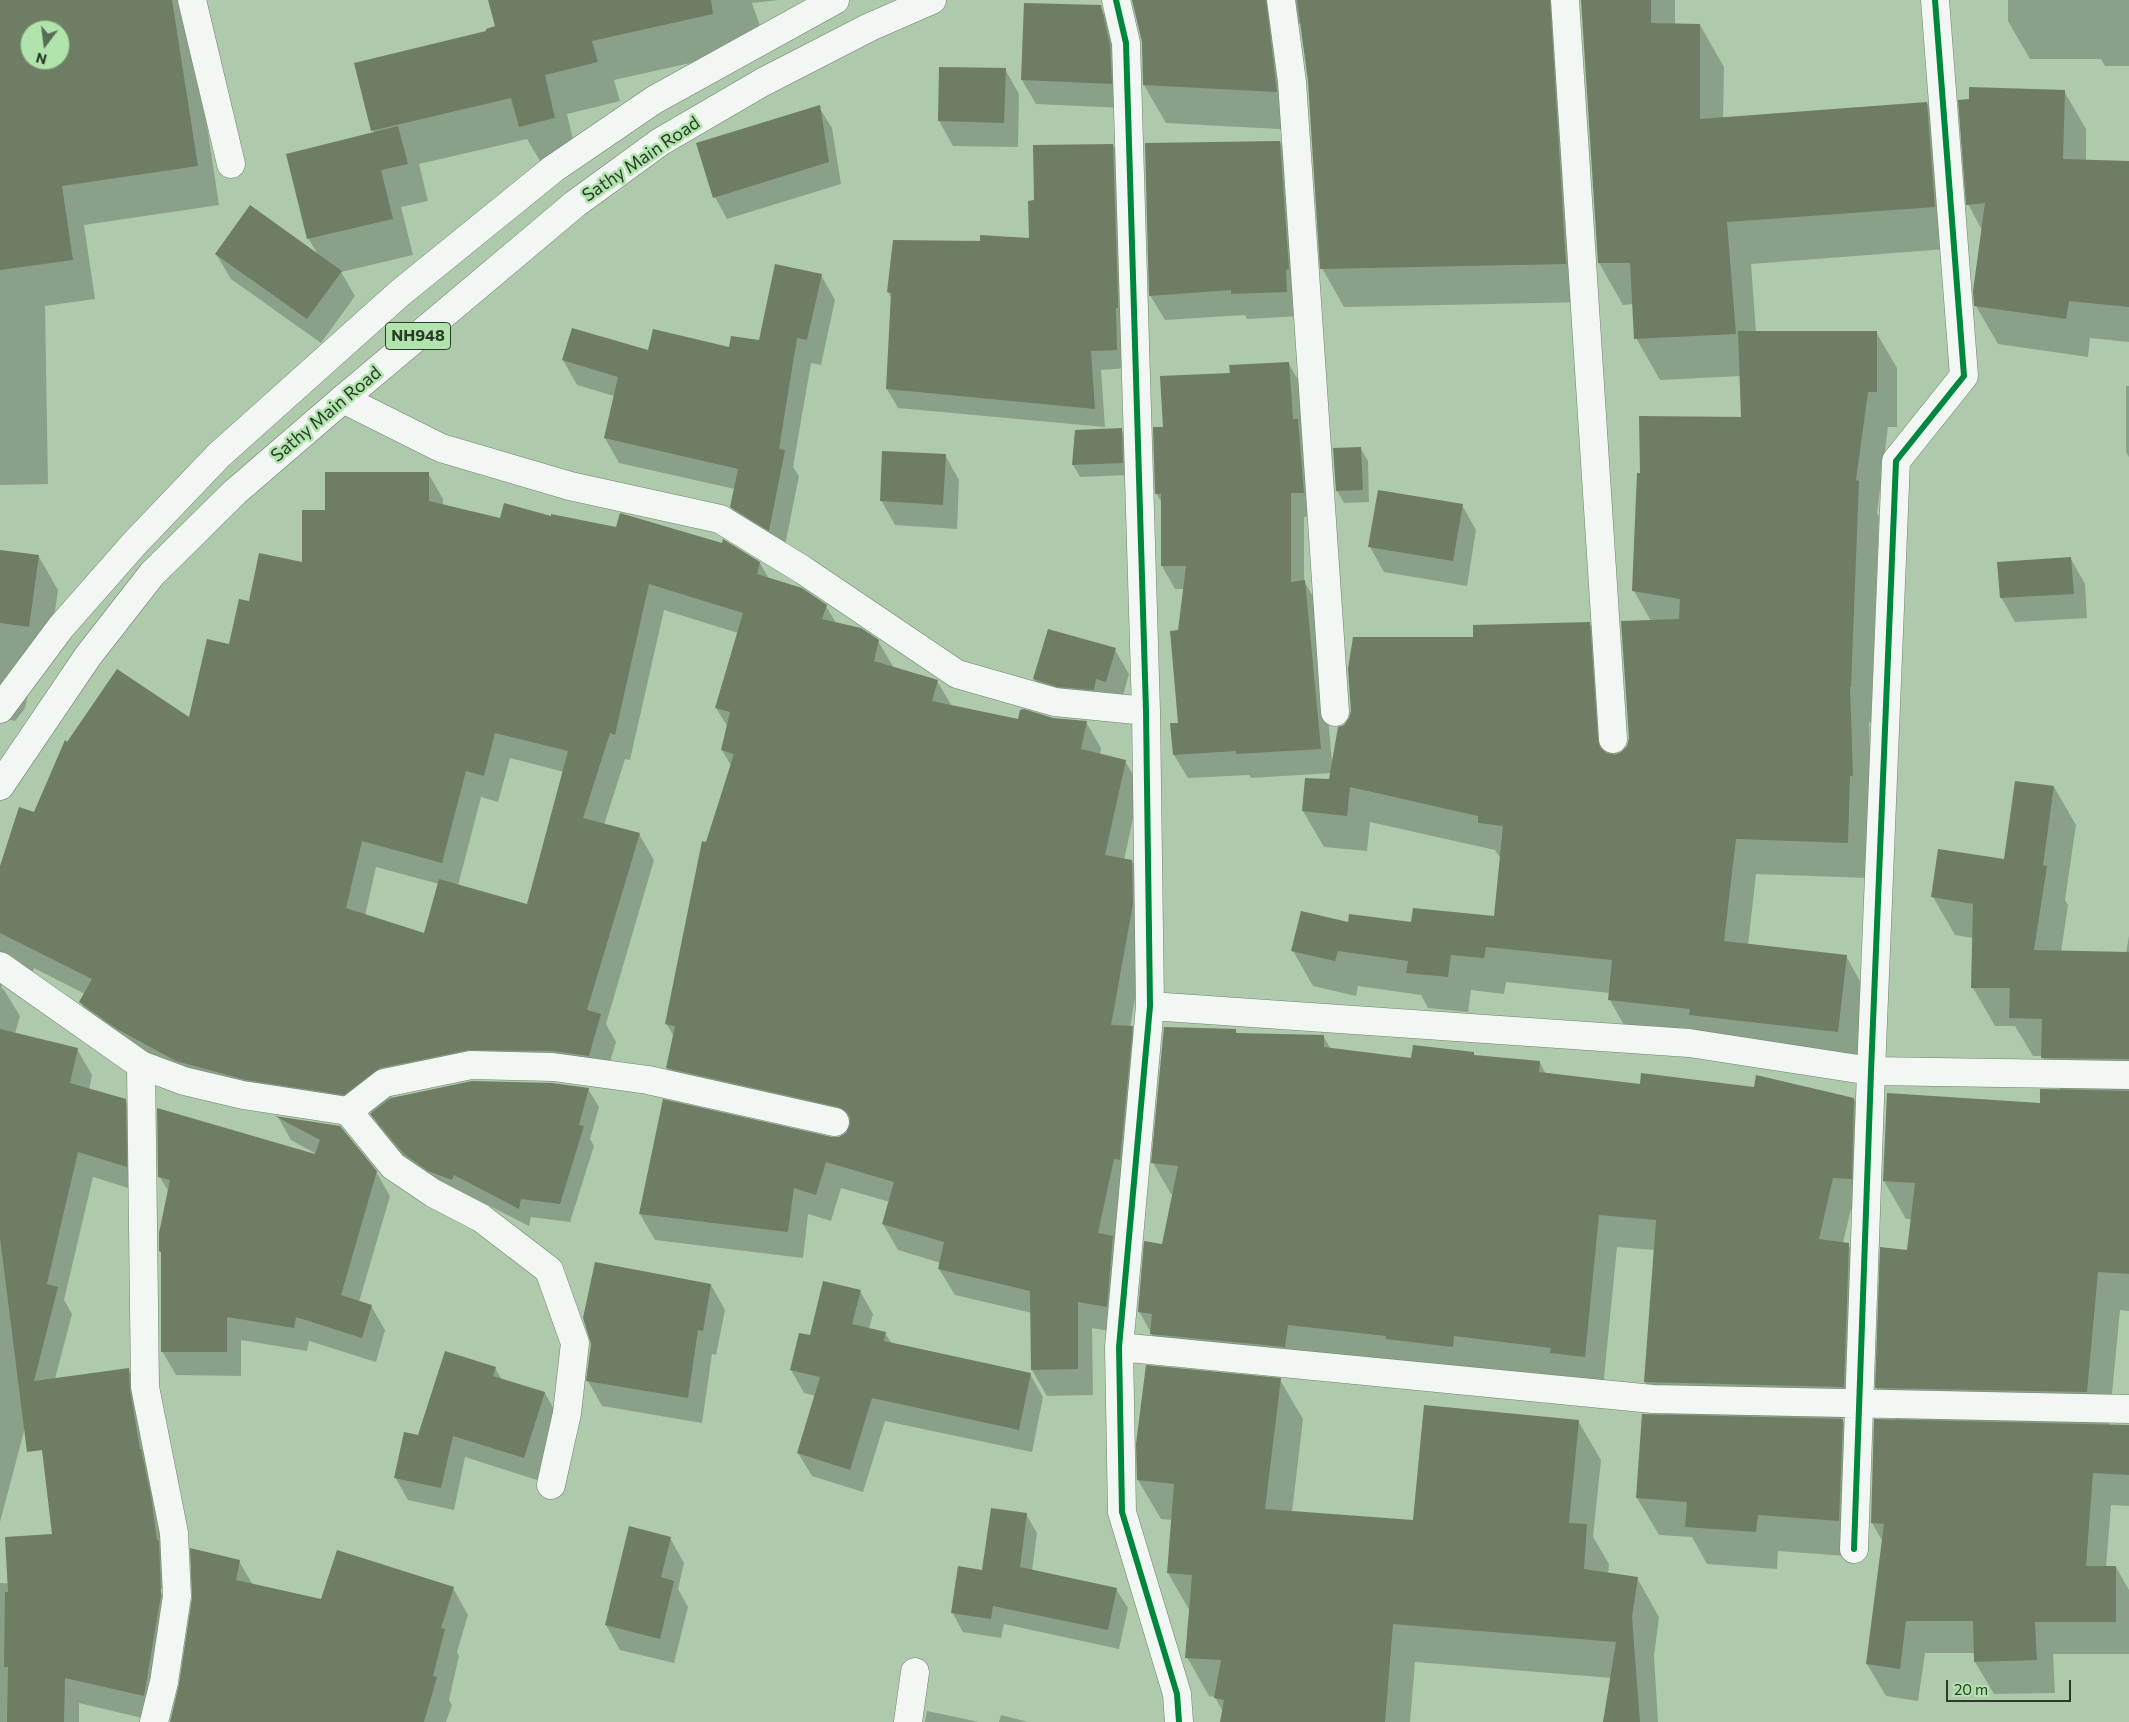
<!DOCTYPE html>
<html>
<head>
<meta charset="utf-8">
<style>
  body { margin:0 }
  #map { position:relative; width:2129px; height:1722px; overflow:hidden; background:#aec9ac; font-family:Commissioner,sans-serif }
  canvas { display:block }
  .north { position:absolute; left:20px; top:20px; width:50px; height:50px; box-sizing:border-box; background:#b1e3ad; border:1px solid #7aa077; border-radius:50%; rotate:195deg; font-size:14px; font-weight:700; line-height:20px; text-align:center; color:#283c27 }
  .north::after { content:''; display:block; margin:auto; width:18px; height:22px; background:#576d56; clip-path:polygon(50% 0,100% 100%,50% 72%,0 100%) }
  .scale { position:absolute; left:1946px; top:1680px; width:125px; height:22px; box-sizing:border-box; border:2px solid #283c27; border-top:0; padding-left:6px; font-size:15px; line-height:18px; white-space:nowrap; color:#283c27; -webkit-text-stroke:4px #b1e3ad; paint-order:stroke }
</style>
</head>
<body>
<div id="map">
<canvas width="2129" height="1722"></canvas>
<div class="north">N</div>
<div class="scale">20 m</div>
</div>
<script>
const ctx = document.querySelector('canvas').getContext('2d');
ctx.lineJoin = 'round';
function fill(path, color) { ctx.fillStyle = color; ctx.fill(path, 'evenodd'); }
const poly = rows => new Path2D(rows.map(r => 'M' + r).join(''));
function trace(path, color, width, dash) { ctx.strokeStyle = color; ctx.lineWidth = width; ctx.lineCap = dash ? 'butt' : 'round'; ctx.setLineDash(dash || []); ctx.stroke(path); }
function write(font, color, halo, rows, align = 'center') {
  ctx.font = font + ' Commissioner,sans-serif'; ctx.lineWidth = 5; ctx.setLineDash([]); ctx.textBaseline = 'middle'; ctx.strokeStyle = halo; ctx.fillStyle = color; for (const [text, x, y, turn = 0] of rows) {
    ctx.save(); ctx.translate(x, y); ctx.rotate((+turn || 0) * Math.PI / 180); ctx.textAlign = isNaN(turn) ? turn : align; if (halo) ctx.strokeText(text, 0, 0); ctx.fillText(text, 0, 0); ctx.restore();
  }
}
const shadow = poly([
  [0,0,188,0,219,205,84,225,95,299,45,306,48,484,0,485],
  [30,30,60,30,60,60,30,60],
  [489,0,779,0,752,3,766,43,713,58,614,80,620,101,567,114,577,157,543,166,527,139,419,164,428,201,401,207,413,255,341,272,355,296,321,343,231,279,216,254,319,256,308,238,374,134,356,64,488,32,497,27],
  [1133,0,1578,0,1588,302,1344,307,1322,268,1309,81,1301,23,1293,26,1298,130,1166,123,1144,85,1142,39],
  [1608,0,1675,0,1675,25,1700,25,1724,67,1723,118,1927,103,1951,145,1959,248,1751,264,1756,332,1876,332,1897,368,1897,427,1888,427,1877,513,1879,517,1871,723,1869,722,1872,811,1868,878,1756,874,1748,945,1846,956,1866,992,1858,1068,1630,1036,1610,1000,1610,993,1506,982,1504,994,1471,990,1468,1012,1428,1008,1421,995,1358,986,1356,996,1313,986,1293,951,1349,923,1412,924,1495,917,1501,859,1495,850,1370,822,1367,851,1324,847,1303,811,1307,779,1330,780,1331,773,1251,778,1249,775,1188,778,1174,755,1171,724,1179,724,1179,631,1184,589,1175,589,1162,566,1162,503,1156,493,1164,428,1231,374,1289,364,1302,387,1317,516,1304,517,1304,581,1318,605,1332,762,1345,726,1474,638,1589,623,1610,659,1616,755,1622,753,1628,747,1651,621,1634,591,1742,418,1741,376,1660,380,1636,338,1634,304,1623,305,1599,263],
  [2008,0,2129,0,2129,66,2105,66,2101,59,2030,59,2008,21],
  [1100,7,1115,32,1125,108,1036,104,1022,80],
  [1005,69,1019,94,1018,147,953,146,939,121],
  [2064,91,2086,129,2086,161,2129,162,2129,342,2090,338,2088,357,1998,344,1976,306,1982,230,1968,204],
  [819,107,832,128,841,184,727,219,715,197],
  [1280,142,1294,167,1301,316,1247,319,1245,315,1165,320,1150,295],
  [1113,145,1123,164,1127,368,1101,370,1105,427,898,408,887,389,892,299,888,292,981,243,1030,239],
  [821,275,835,300,821,365,811,363,793,467,799,476,783,555,746,532,731,507,735,489,619,463,605,438,614,396,577,385,563,360,573,330,649,352,730,348,760,342],
  [2126,386,2129,386,2129,457,2126,452],
  [1121,430,1128,442,1129,475,1080,477,1073,465],
  [1361,449,1368,461,1369,502,1344,503,1337,491],
  [945,455,959,480,957,529,895,525,881,500],
  [428,473,443,499,443,505,501,520,552,517,760,563,769,579,826,606,836,623,878,641,894,668,937,681,952,706,1019,721,1053,719,1086,722,1101,748,1100,755,1125,761,1140,787,1124,860,1132,861,1147,887,1147,931,1130,1027,1147,1053,1122,1333,1092,1328,1093,1395,1047,1396,1032,1370,1032,1313,955,1295,939,1269,941,1263,898,1250,883,1224,890,1202,841,1188,831,1221,808,1214,803,1258,655,1240,640,1214,831,1138,840,1138,848,1131,683,1094,667,1068,674,1037,666,1023,706,843,732,767,722,750,728,727,716,708,738,633,664,610,630,760,625,759,604,825,639,834,654,860,606,1024,616,1042,604,1082,484,1076,396,1094,388,1099,473,1082,588,1089,599,1107,590,1139,594,1146,570,1222,531,1217,529,1226,464,1193,462,1198,416,1173,382,1132,371,1112,359,1120,262,1106,96,1029,81,1002,85,994,34,968,29,983,2,983,1,987,4,990,20,1016,15,1034,77,1049,92,1075,89,1090,125,1100,140,1127,141,1192,93,1177,64,1300,72,1314,55,1379,128,1369,142,1393,173,1592,68,1564,35,1390,0,1522,0,871,35,813,68,743,190,719,230,645,250,603,303,564,326,512],
  [510,758,564,772,528,905,458,886,481,797,498,802],
  [376,867,439,884,425,935,365,916],
  [1462,505,1476,530,1467,586,1384,572,1370,547],
  [0,551,39,557,58,590,48,660,36,658,25,708,15,721,0,717],
  [2071,559,2085,584,2087,618,2015,622,2001,597],
  [1115,650,1129,674,1120,706,1049,704,1034,679],
  [2054,787,2076,825,2065,900,2068,905,2061,952,2126,953,2129,936,2129,1311,2120,1310,2109,1425,2129,1426,2129,1506,2111,1505,2106,1567,2116,1567,2129,1590,2129,1654,2053,1654,2055,1693,1994,1694,1975,1662,1975,1653,1925,1653,1918,1701,1886,1696,1867,1664,1883,1542,1872,1523,1896,1421,1877,1388,1908,1252,1912,1219,1906,1219,1884,1181,2041,1105,2061,1091,2042,1056,2033,1056,2015,1026,1995,1026,1973,988,1973,938,1955,935,1933,897,2005,861],
  [1235,1030,1238,1035,1323,1036,1331,1049,1412,1060,1473,1053,1475,1057,1540,1063,1546,1074,1641,1085,1854,1099,1872,1131,1869,1210,1851,1209,1843,1243,1848,1244,1867,1276,1862,1419,1841,1418,1864,1457,1860,1557,1778,1551,1777,1569,1707,1564,1692,1537,1659,1535,1637,1498,1643,1415,1665,1415,1645,1382,1655,1250,1617,1247,1603,1388,1567,1379,1472,1367,1471,1378,1305,1357,1303,1379,1169,1366,1139,1311,1163,1245,1174,1195,1171,1194,1153,1163],
  [278,1117,339,1127,376,1172,390,1196,359,1302,371,1306,385,1330,376,1362,309,1341,307,1351,241,1340,241,1376,176,1375,162,1351,163,1255,160,1251,169,1192,159,1176,320,1156,291,1140],
  [711,1285,725,1310,716,1355,712,1354,702,1423,602,1406,588,1381],
  [860,1291,873,1314,869,1329,885,1333,892,1344,1030,1374,1043,1397,1032,1452,885,1421,863,1492,812,1476,798,1453,816,1396,804,1393,791,1370,810,1336],
  [495,1368,502,1380,545,1393,557,1415,537,1480,465,1457,454,1510,408,1500,395,1477,419,1436],
  [1280,1380,1303,1419,1292,1512,1414,1521,1578,1421,1601,1460,1593,1537,1609,1564,1608,1574,1637,1578,1659,1617,1654,1656,1658,1722,1604,1722,1612,1678,1415,1662,1410,1722,1221,1722,1223,1712,1215,1697,1209,1696,1187,1657,1190,1611,1168,1573,1173,1520,1161,1519,1138,1480],
  [1026,1514,1037,1533,1032,1571,1116,1589,1128,1608,1119,1649,1004,1624,1001,1638,963,1632,952,1612],
  [670,1538,684,1563,678,1589,688,1607,674,1663,620,1650,606,1625],
  [239,1561,253,1585,322,1601,453,1588,468,1615,457,1652,459,1656,449,1700,452,1705,446,1722,171,1722],
  [0,1583,160,1591,175,1617,159,1722,79,1703,79,1722,0,1722],
  [927,1711,979,1722,925,1722],
  [1001,1715,1028,1722,999,1722]
]);
const building = poly([
  [0,0,172,0,198,166,62,186,73,260,0,270],
  [30,30,60,30,60,60,30,60],
  [488,0,711,0,713,14,592,41,598,62,545,75,555,118,519,127,511,98,371,131,354,63,486,31,486,29,495,26],
  [1132,0,1266,0,1277,92,1143,85,1142,42],
  [1297,0,1550,0,1566,264,1320,269,1308,81],
  [1581,0,1651,0,1651,23,1700,24,1700,119,1927,102,1935,207,1727,222,1736,334,1634,339,1630,263,1598,263],
  [1024,3,1101,5,1110,45,1112,84,1021,80],
  [939,67,1006,68,1004,123,938,121],
  [1969,87,2065,90,2063,159,2129,161,2129,307,2069,301,2066,319,1974,306,1973,291,1985,203,1966,205,1958,100,1969,99],
  [820,105,829,162,713,198,696,143],
  [398,126,408,164,381,170,393,219,307,239,286,154],
  [1280,141,1289,269,1286,270,1287,292,1231,294,1231,290,1149,296,1145,143],
  [1113,144,1118,298,1118,308,1116,308,1117,350,1091,351,1095,409,886,389,891,293,887,292,893,240,980,241,980,235,1029,238,1028,201,1034,200,1033,145],
  [250,205,342,271,307,319,215,254],
  [775,264,822,274,807,340,797,338,779,449,785,450,769,531,730,507,738,469,604,438,618,377,562,360,572,328,648,350,653,329,729,347,731,336,759,340],
  [1738,331,1877,331,1877,392,1868,392,1856,480,1859,481,1851,687,1850,687,1853,776,1850,776,1848,843,1736,839,1724,941,1847,955,1838,1032,1689,1015,1690,1009,1608,1000,1612,960,1486,947,1484,958,1451,955,1448,977,1406,973,1408,961,1338,951,1335,961,1291,951,1301,911,1348,922,1349,914,1411,922,1413,908,1494,916,1503,826,1478,823,1478,816,1350,787,1347,816,1302,811,1305,778,1329,779,1338,727,1344,725,1349,718,1351,711,1348,669,1353,637,1473,637,1473,625,1590,622,1598,740,1600,747,1606,753,1614,755,1621,752,1627,746,1629,738,1621,621,1679,619,1680,599,1632,591,1637,473,1640,473,1639,416,1741,417],
  [1289,362,1293,419,1298,419,1304,493,1291,493,1291,582,1305,580,1321,749,1236,754,1236,751,1173,755,1170,723,1178,723,1170,631,1178,630,1186,566,1161,566,1161,494,1155,494,1153,427,1163,427,1160,376,1230,373,1229,365],
  [1122,428,1123,463,1072,465,1075,430],
  [1361,447,1363,490,1336,491,1333,448],
  [882,451,946,454,943,505,880,501],
  [325,472,429,472,429,501,500,518,504,503,551,516,551,514,616,527,620,513,722,543,723,539,760,562,757,574,802,588,827,605,822,619,861,628,879,640,874,661,938,680,932,701,1018,719,1020,710,1024,709,1053,718,1087,721,1081,749,1126,760,1105,855,1132,860,1133,904,1111,1025,1133,1026,1120,1160,1114,1159,1098,1233,1113,1236,1107,1307,1078,1302,1078,1369,1031,1370,1030,1291,938,1269,944,1242,882,1224,894,1182,826,1162,816,1195,794,1188,788,1232,639,1214,663,1099,832,1137,839,1137,846,1133,850,1125,850,1117,846,1111,838,1107,666,1068,675,1026,665,1024,702,841,706,842,734,754,721,750,730,712,715,708,743,613,649,584,615,735,610,733,583,818,640,833,587,1010,601,1014,589,1056,553,1051,468,1050,380,1068,344,1095,246,1080,176,1061,117,1029,79,1002,92,979,0,933,0,866,19,807,34,812,65,740,67,742,117,669,189,717,207,639,229,644,239,599,249,601,259,553,302,562,302,510,325,510],
  [495,733,568,751,527,904,439,879,424,933,346,908,362,841,442,863,466,771,484,776],
  [1378,490,1463,504,1453,561,1368,547],
  [0,550,39,555,29,627,0,623],
  [2071,557,2074,594,2000,598,1997,562],
  [1048,629,1116,648,1106,682,1096,679,1094,690,1058,687,1033,679],
  [2015,781,2054,786,2043,865,2047,866,2034,950,2129,952,2129,1059,2041,1058,2042,1019,2009,1018,2010,988,1971,988,1973,904,1931,897,1938,849,2004,859],
  [1164,1027,1236,1029,1236,1033,1324,1035,1324,1047,1411,1058,1413,1045,1474,1052,1474,1055,1540,1061,1539,1072,1640,1084,1641,1073,1754,1087,1756,1075,1854,1098,1852,1179,1833,1178,1819,1239,1849,1243,1844,1387,1644,1382,1656,1220,1599,1215,1585,1357,1550,1353,1551,1348,1454,1336,1453,1347,1386,1339,1386,1336,1288,1325,1285,1347,1150,1334,1152,1314,1138,1312,1144,1241,1162,1244,1178,1166,1151,1163],
  [0,1029,78,1048,70,1083,126,1099,127,1167,78,1152,47,1284,58,1287,34,1381,129,1368,130,1390,140,1449,141,1449,151,1496,157,1540,159,1541,161,1595,144,1696,65,1678,64,1722,7,1722,8,1667,4,1667,5,1592,8,1592,5,1537,52,1534,42,1450,27,1452,0,1238],
  [472,1081,552,1083,589,1088,579,1125,584,1126,560,1204,521,1199,519,1209,454,1175,452,1180,428,1171,404,1154,370,1114,391,1098],
  [2040,1089,2129,1091,2129,1274,2098,1272,2087,1392,1875,1388,1880,1247,1907,1250,1915,1183,1883,1181,1887,1093,2040,1103],
  [157,1108,315,1154,320,1140,275,1116,340,1126,377,1171,341,1295,372,1305,362,1338,296,1317,294,1328,227,1317,227,1352,161,1352,161,1252,159,1251,159,1233,170,1180,158,1177],
  [595,1262,711,1284,703,1331,698,1330,688,1398,586,1381,591,1344,583,1318],
  [823,1281,861,1290,852,1324,886,1332,884,1341,1031,1373,1019,1430,872,1398,850,1470,797,1453,820,1377,790,1370,799,1333,810,1335],
  [445,1351,496,1367,493,1376,545,1392,524,1458,453,1436,441,1488,394,1478,404,1432,418,1435],
  [1146,1365,1281,1378,1265,1509,1413,1520,1424,1405,1579,1420,1569,1523,1587,1524,1584,1569,1638,1577,1632,1617,1640,1722,1603,1722,1616,1642,1393,1624,1385,1722,1220,1722,1224,1700,1214,1698,1221,1660,1185,1658,1192,1575,1167,1573,1174,1484,1137,1480,1136,1444],
  [1642,1414,1843,1419,1839,1521,1758,1515,1756,1532,1685,1527,1687,1502,1636,1498],
  [1874,1419,2129,1425,2129,1475,2093,1473,2086,1566,2116,1566,2116,1622,2035,1622,2037,1660,1974,1662,1973,1621,1906,1621,1900,1669,1866,1664,1884,1524,1871,1523],
  [991,1508,1027,1513,1020,1567,1117,1588,1108,1630,993,1606,991,1619,951,1613,958,1566,982,1570],
  [629,1526,671,1537,661,1577,674,1581,660,1639,605,1625],
  [190,1548,240,1560,236,1580,321,1599,337,1550,454,1587,441,1628,445,1629,433,1676,437,1677,424,1722,170,1722,179,1684,192,1598]
]);
const minor = poly([
  [192,0,231,164],
  [1116,0,1126,43,1146,711,1150,1006,1119,1347,1122,1512,1177,1694,1179,1722],
  [1281,0,1292,82,1335,712],
  [1565,0,1613,739],
  [343,399,441,448,570,486,720,519,803,570,957,674,1055,702,1146,711],
  [0,966,141,1065,145,1387,174,1533,177,1596,164,1682,154,1722],
  [1150,1006,1689,1043,1871,1071,2129,1075],
  [141,1065,184,1081,243,1095,348,1111,393,1166,433,1193,481,1218,549,1270,575,1343,567,1413,551,1485],
  [348,1111,384,1083,471,1065,553,1067,648,1080,835,1122],
  [1119,1347,1653,1399,2129,1409],
  [1854,1549,1871,1071,1896,461,1964,376,1935,0],
  [908,1722,915,1672]
]);
const trunk = poly([
  [0,709,61,627,134,544,219,455,400,293,553,169,654,100,835,0],
  [0,786,88,656,152,574,235,492,343,399,575,204,660,142,763,82,870,27,932,0]
]);
const cycleway = poly([
  [1116,0,1126,43,1146,711,1150,1006,1119,1347,1122,1512,1177,1694,1179,1722],
  [1854,1549,1871,1071,1896,461,1964,376,1935,0]
]);
const shields = [
  [418,336,65]
];
const shieldNames = [
  ["NH948",418,336]
];
const streetNames = [
  ["Sathy Main Road",641,159,-34],
  ["Sathy Main Road",326,414,-40]
];
fill(shadow, '#0003');
fill(building, '#6e7d63');
trace(minor, '#6e836d', 29);
trace(trunk, '#6e836d', 29);
trace(minor, '#f3f7f3', 28);
trace(trunk, '#f3f7f3', 28);
trace(cycleway, '#00873e', 6);
for (const [x, y, w] of shields) { const box = new Path2D(); box.roundRect(x - w / 2, y - 13.5, w, 27, 4); ctx.fillStyle = '#b1e3ad'; ctx.fill(box); trace(box, '#283c27', 1); }
write('bold 16px', '#283c27', null, shieldNames);
write('18px', '#283c27', '#b1e3ad', streetNames);
</script>
</body>
</html>
